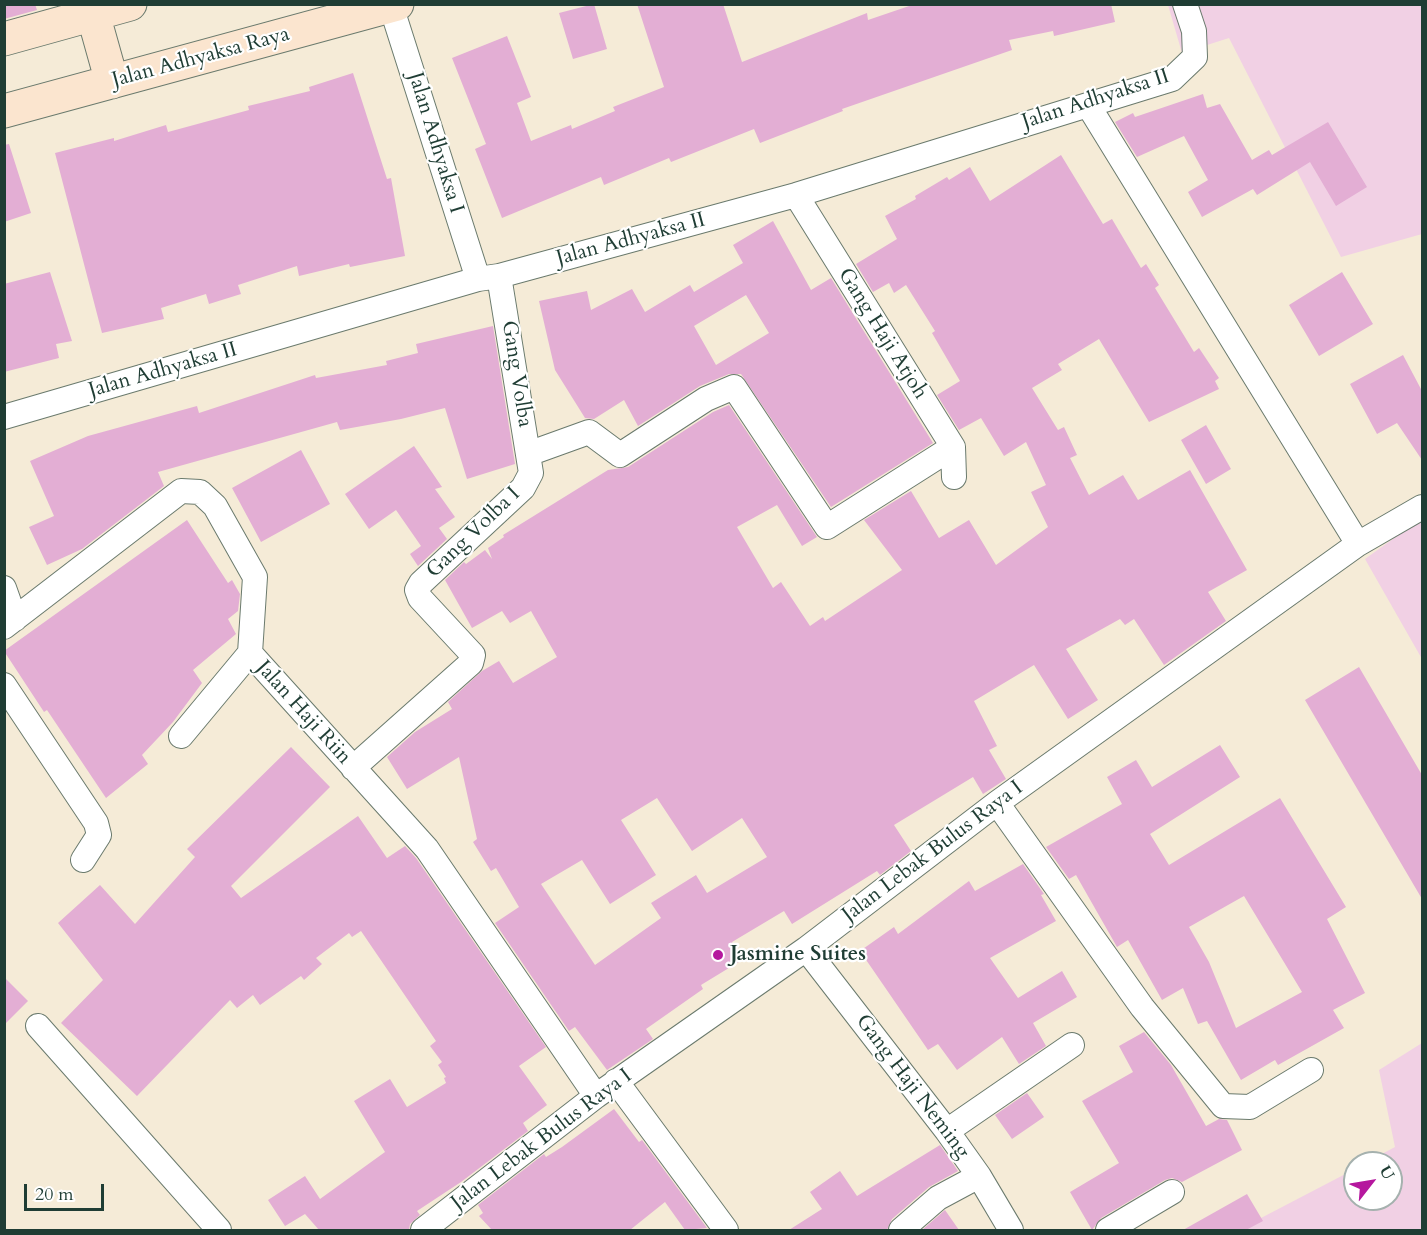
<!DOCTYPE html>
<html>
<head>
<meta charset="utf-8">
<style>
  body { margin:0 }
  #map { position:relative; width:1427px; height:1235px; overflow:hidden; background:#f5ebd7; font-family:Cardo,serif }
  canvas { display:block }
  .frame { position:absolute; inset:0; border:6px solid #1f3d34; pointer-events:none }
  .north { position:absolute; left:1343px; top:1151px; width:60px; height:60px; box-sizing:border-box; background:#fff; border:2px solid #a5b1ae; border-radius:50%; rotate:59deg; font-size:16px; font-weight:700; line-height:24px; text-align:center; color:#1f3d34 }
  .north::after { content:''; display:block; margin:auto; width:21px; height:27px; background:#b5179e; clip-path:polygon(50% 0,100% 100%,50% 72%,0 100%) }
  .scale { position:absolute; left:24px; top:1184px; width:80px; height:27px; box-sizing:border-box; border:3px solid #1f3d34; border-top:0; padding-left:8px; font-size:18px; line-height:21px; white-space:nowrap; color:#1f3d34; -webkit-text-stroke:4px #fff; paint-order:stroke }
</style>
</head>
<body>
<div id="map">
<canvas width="1427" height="1235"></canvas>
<div class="frame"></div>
<div class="north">U</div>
<div class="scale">20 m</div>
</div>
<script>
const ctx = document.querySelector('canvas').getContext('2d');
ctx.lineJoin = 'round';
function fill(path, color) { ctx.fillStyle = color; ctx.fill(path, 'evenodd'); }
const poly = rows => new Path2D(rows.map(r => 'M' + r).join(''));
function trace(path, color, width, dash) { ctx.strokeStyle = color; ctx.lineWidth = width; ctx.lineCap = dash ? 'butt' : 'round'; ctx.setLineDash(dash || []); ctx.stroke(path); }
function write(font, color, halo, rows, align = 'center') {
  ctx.font = font + ' Cardo,serif'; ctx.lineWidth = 4.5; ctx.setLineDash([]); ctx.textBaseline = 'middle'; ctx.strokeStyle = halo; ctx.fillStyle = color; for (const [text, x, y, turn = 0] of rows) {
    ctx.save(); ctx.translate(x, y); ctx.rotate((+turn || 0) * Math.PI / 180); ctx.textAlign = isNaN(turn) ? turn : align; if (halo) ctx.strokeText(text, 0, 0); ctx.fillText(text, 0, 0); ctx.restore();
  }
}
const built = poly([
  [1168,5,1422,5,1422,234,1341,257,1229,38,1182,53],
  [1422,518,1422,659,1365,559],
  [1422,1043,1422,1230,1238,1230,1355,1169,1355,1199,1391,1199,1391,1163,1365,1163,1395,1147,1379,1070]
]);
const building = poly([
  [4,4,35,4,37,10,4,19],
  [594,4,607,49,573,59,559,13],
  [637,4,723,4,742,62,867,13,868,20,915,4,1111,4,1115,22,1054,36,1053,31,1009,40,1012,50,842,109,843,111,760,143,754,129,671,162,669,158,604,185,601,177,502,218,475,149,486,144,452,58,507,36,531,97,517,103,531,141,571,125,572,129,615,111,613,107,664,87],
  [353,73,387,179,391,178,405,256,350,267,349,264,299,276,297,266,238,285,241,294,209,304,206,294,161,308,164,319,102,333,55,153,114,138,114,141,166,125,168,132,249,110,248,106,310,91,309,87],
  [1203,94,1207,108,1220,104,1252,160,1269,150,1272,155,1328,122,1367,187,1336,206,1310,162,1257,195,1253,189,1202,217,1188,192,1208,180,1184,136,1137,157,1115,122,1133,113,1135,117],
  [9,144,31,213,4,222,4,145],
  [1061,155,1103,224,1112,219,1141,268,1146,264,1159,285,1155,288,1194,352,1199,348,1219,378,1215,381,1219,389,1149,422,1099,339,1058,364,1062,370,1032,388,1058,430,1064,427,1077,455,1070,458,1089,495,1123,475,1138,500,1190,470,1247,570,1208,592,1226,621,1164,665,1134,619,1125,625,1120,619,1066,649,1098,700,1068,719,1034,665,974,701,997,746,989,750,1006,779,983,794,973,777,894,825,911,851,880,875,877,871,792,924,784,911,732,942,742,960,701,985,703,989,646,1029,653,1039,607,1070,575,1027,569,1031,495,923,519,907,496,868,491,871,473,842,477,839,459,757,407,789,387,757,415,732,452,709,448,702,482,671,499,661,513,683,557,657,531,611,510,623,502,611,472,628,445,580,464,562,466,564,485,550,492,559,488,548,504,537,503,535,608,470,628,467,713,412,729,405,817,537,802,546,777,505,737,527,773,588,781,582,810,626,823,617,825,621,902,570,864,520,911,491,939,538,969,520,996,565,1048,527,1031,492,1046,485,1026,442,1004,456,981,418,959,430,937,395,960,381,932,333,935,331,906,285,894,293,889,283,873,292,856,264,897,239,885,216,916,199,915,196,947,177,949,180,970,167,990,201],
  [657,798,692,851,742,818,767,857,707,893,696,875,651,903,661,918,595,965,541,884,582,860,610,904,656,875,621,820],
  [773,221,811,290,831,278,933,443,831,507,741,374,729,374,700,386,638,426,624,400,594,419,585,418,555,370,539,301,587,291,591,310,632,289,645,312,690,285,694,292,743,263,733,245],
  [746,295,769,333,716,365,694,326],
  [50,272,72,341,56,344,59,358,4,372,4,284],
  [1342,272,1373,324,1319,356,1289,305],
  [493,326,515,464,467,479,445,408,401,419,340,430,337,422,158,472,164,486,82,549,47,565,29,527,54,516,30,461,88,436,197,406,199,413,315,375,316,378,387,365,386,361,418,353,416,344],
  [1403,355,1422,391,1422,460,1397,423,1377,434,1350,384],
  [1206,425,1231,469,1206,484,1181,440],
  [414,446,442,487,435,489,455,517,439,528,447,539,418,566,410,554,421,546,396,510,369,529,345,494],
  [301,450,330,504,261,542,232,488],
  [187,520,228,583,232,580,240,594,238,611,228,619,236,634,193,670,202,683,173,722,142,755,148,764,106,798,47,710,44,712,4,651],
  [1359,667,1422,775,1422,899,1305,700],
  [1220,745,1240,777,1150,834,1169,865,1280,798,1346,907,1327,919,1365,993,1333,1010,1344,1028,1278,1065,1275,1060,1241,1080,1207,1021,1198,1024,1183,988,1162,1000,1128,940,1117,947,1076,875,1069,879,1046,847,1122,804,1107,777,1136,760,1152,787],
  [1244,896,1302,992,1236,1028,1209,962,1189,927],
  [291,747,330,787,231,886,241,898,358,816,387,858,405,846,416,858,546,1047,519,1066,547,1105,523,1123,528,1131,461,1182,417,1211,420,1215,410,1224,409,1230,319,1230,305,1214,285,1226,268,1200,305,1176,320,1199,385,1152,354,1101,390,1079,407,1107,446,1083,444,1078,446,1077,438,1065,442,1062,430,1046,436,1041,361,931,352,937,349,933,316,958,322,964,304,980,301,976,260,1005,253,995,237,1008,230,1000,137,1096,61,1023,103,980,58,923,100,885,135,924,195,857,187,849],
  [1023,864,1044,894,1041,895,1056,921,990,958,1018,998,1062,971,1077,997,1033,1023,1046,1046,1019,1064,1002,1037,957,1070,938,1044,928,1050,860,951,894,927,898,934,969,881,975,891],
  [4,977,28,1001,4,1025],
  [1144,1032,1171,1065,1206,1126,1219,1119,1227,1120,1242,1150,1182,1182,1172,1178,1165,1180,1101,1218,1092,1230,1070,1192,1119,1163,1082,1101,1133,1072,1119,1046],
  [1027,1093,1044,1117,1012,1139,995,1115],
  [614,1109,639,1142,642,1140,707,1228,685,1230,665,1202,630,1230,492,1230,479,1216,483,1213,478,1205,544,1154,546,1157,562,1147],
  [940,1145,958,1171,929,1187,892,1219,887,1230,789,1230,822,1209,810,1192,840,1171,857,1196],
  [1247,1194,1263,1221,1246,1230,1183,1230],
  [945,1210,959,1230,922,1230]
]);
const street = poly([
  [391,6,478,279],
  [1088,105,1358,544],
  [796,195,953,447,954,477],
  [4,417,478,279,499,276,796,195,1172,79,1195,57,1194,31,1185,4],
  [528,454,589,432,620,455,706,399,734,387,827,527,953,447],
  [4,588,15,619],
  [4,627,181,491,200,492,215,506,255,577,250,653,427,849,596,1096],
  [4,685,96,823,99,835,83,860],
  [181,736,250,653],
  [353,768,471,663,473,655,420,598,417,590,421,583,523,488,531,473,499,276],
  [997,803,1142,1007,1223,1106,1250,1107,1311,1070],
  [806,949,947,1131,979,1176,1011,1230],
  [38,1026,219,1230],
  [616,1081,726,1230],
  [947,1131,1072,1045],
  [423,1230,596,1096,806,949,997,803,1358,544,1422,507],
  [901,1230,938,1198,979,1176],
  [1108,1230,1172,1192]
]);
const secondary = poly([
  [93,14,112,82],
  [4,39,130,4],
  [4,111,397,4]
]);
const markers = [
  [718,955,6,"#b5179e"]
];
const streetNames = [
  ["Jalan Adhyaksa Raya",201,58,-15],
  ["Jalan Adhyaksa II",1096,100,-18],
  ["Jalan Adhyaksa I",435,143,73],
  ["Jalan Adhyaksa II",631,240,-15],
  ["Gang Haji Atjoh",882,334,58],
  ["Jalan Adhyaksa II",163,371,-16],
  ["Gang Volba",516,374,81],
  ["Gang Volba I",474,533,-44],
  ["Jalan Haji Riin",303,713,48],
  ["Jalan Lebak Bulus Raya I",933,852,-37],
  ["Gang Haji Neming",912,1087,53],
  ["Jalan Lebak Bulus Raya I",542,1140,-37]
];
const poiNames = [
  ["Jasmine Suites",730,955]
];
fill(built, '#f1d0e4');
fill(building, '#e3aed4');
trace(street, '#6a7a6d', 26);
trace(secondary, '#6a7a6d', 35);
trace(street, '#fff', 24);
trace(secondary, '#fbe5cf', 33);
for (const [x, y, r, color] of markers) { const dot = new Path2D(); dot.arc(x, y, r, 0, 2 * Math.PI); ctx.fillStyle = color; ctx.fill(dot); trace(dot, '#fff', 2); }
write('21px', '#1f3d34', '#fff', streetNames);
write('bold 21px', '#1f3d34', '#fff', poiNames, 'left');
</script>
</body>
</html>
